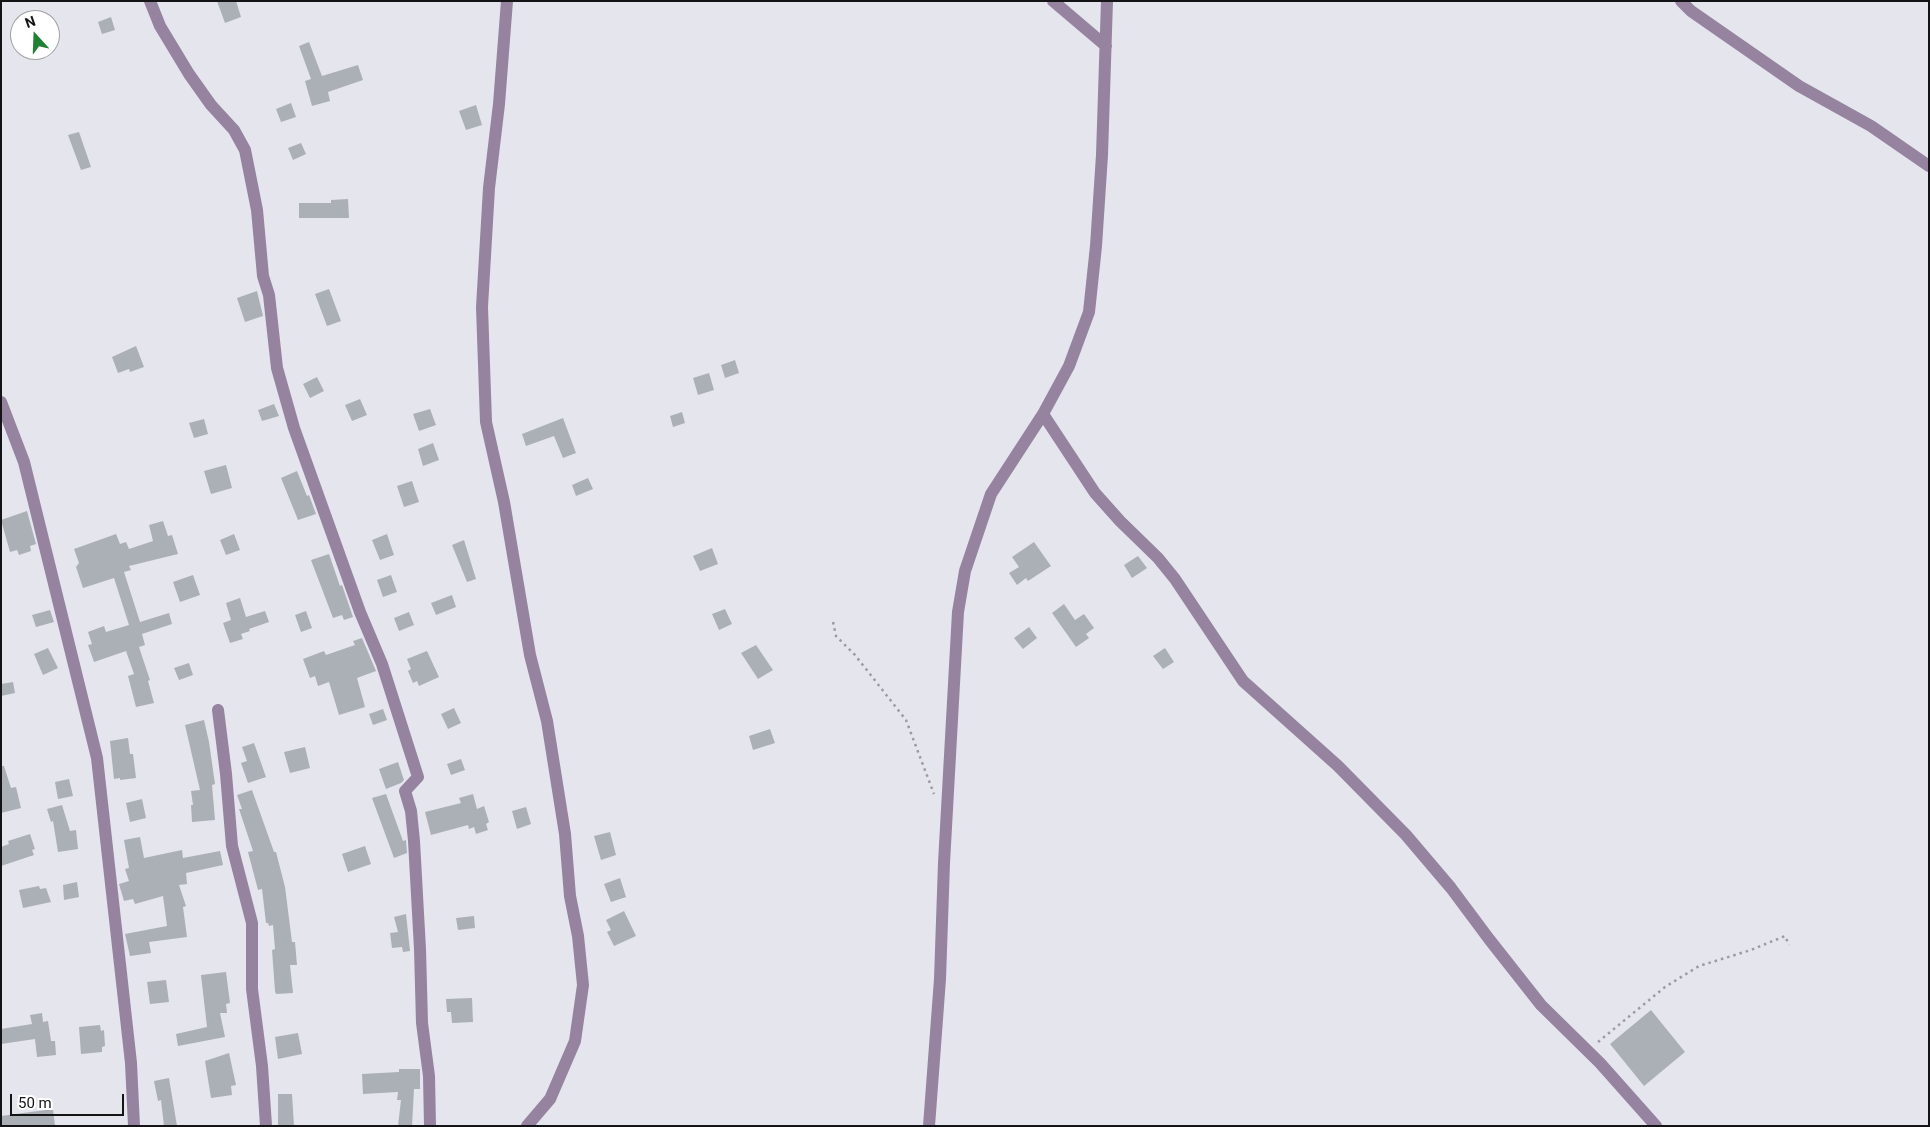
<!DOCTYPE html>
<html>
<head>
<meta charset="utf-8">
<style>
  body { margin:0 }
  #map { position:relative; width:1930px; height:1127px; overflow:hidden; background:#e5e5ed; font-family:Roboto,sans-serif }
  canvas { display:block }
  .frame { position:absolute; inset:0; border:2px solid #141417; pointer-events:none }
  .north { position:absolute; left:10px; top:10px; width:50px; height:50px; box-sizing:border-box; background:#fff; border:1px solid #a1a1a2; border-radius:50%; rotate:340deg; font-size:14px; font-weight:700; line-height:20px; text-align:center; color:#141417 }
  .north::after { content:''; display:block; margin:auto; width:18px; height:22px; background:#208133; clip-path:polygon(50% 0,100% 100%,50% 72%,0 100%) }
  .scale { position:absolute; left:10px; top:1094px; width:114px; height:22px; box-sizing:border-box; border:2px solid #141417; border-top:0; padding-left:6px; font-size:15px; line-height:18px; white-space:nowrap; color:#141417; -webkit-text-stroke:4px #fff; paint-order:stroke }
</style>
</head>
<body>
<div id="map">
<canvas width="1930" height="1127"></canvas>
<div class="frame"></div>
<div class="north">N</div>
<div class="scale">50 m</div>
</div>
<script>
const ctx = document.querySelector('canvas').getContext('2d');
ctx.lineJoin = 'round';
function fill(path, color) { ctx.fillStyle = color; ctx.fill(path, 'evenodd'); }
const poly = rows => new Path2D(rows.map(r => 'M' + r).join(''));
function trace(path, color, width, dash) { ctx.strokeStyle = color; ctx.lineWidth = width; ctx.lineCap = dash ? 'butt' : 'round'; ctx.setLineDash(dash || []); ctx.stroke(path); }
const building = poly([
  [217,1,236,1,241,17,225,23],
  [111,17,115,30,102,34,98,22],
  [309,42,322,76,358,65,363,80,328,92,330,101,312,106,305,81,311,79,299,46],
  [291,103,296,117,281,122,276,109],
  [476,105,482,125,466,130,459,111],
  [79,132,91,167,81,170,68,135],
  [301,143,306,154,293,160,288,148],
  [348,199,349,218,299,218,299,203,331,203,331,200],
  [329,289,341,321,327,326,315,294],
  [257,291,263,316,245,322,237,298],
  [136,346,144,367,130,372,129,369,118,373,112,357],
  [735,360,739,373,725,378,721,365],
  [709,373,714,390,698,395,693,378],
  [317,377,324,391,310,398,303,384],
  [360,399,367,415,352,421,345,405],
  [274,404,279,416,262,421,258,410],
  [430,409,436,425,419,431,413,414],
  [682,412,685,423,673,427,670,416],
  [563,418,576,453,563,458,554,436,526,446,522,434],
  [204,419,208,434,194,438,189,423],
  [433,443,439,460,423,466,418,449],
  [226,465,232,488,211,494,204,471],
  [297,471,307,496,309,495,316,514,298,520,281,478],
  [588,478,593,489,576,496,572,485],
  [412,481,419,502,404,507,397,486],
  [27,511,36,544,30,546,31,551,19,555,17,550,10,552,1,520],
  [163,521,168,536,172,535,178,554,129,566,131,570,124,572,140,622,169,613,172,624,142,634,145,645,139,647,150,680,148,681,154,703,136,707,128,676,134,674,126,651,94,662,88,645,92,644,88,632,104,626,106,632,129,625,114,578,83,588,76,567,79,563,74,549,116,534,120,544,126,542,129,549,153,541,149,525],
  [234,534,240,550,226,555,220,540],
  [387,534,394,555,380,560,372,540],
  [464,540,476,579,467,582,452,545],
  [1034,542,1051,566,1028,581,1026,578,1017,585,1009,573,1019,567,1012,557],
  [712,548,718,564,700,571,693,556],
  [329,554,340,586,342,585,353,617,344,620,342,615,333,618,311,560],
  [1138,556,1147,568,1132,578,1124,565],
  [193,575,200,595,180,602,173,582],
  [391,575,397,592,383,597,377,580],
  [452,595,456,607,436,615,431,603],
  [240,598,246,617,265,611,269,622,249,629,250,631,241,634,243,639,230,643,223,623,231,620,226,603],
  [1064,604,1075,620,1084,614,1094,628,1086,634,1089,638,1076,647,1052,613],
  [725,609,732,624,719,630,712,614],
  [50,610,54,622,36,627,32,615],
  [306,611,312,628,301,632,295,615],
  [409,612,414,625,399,631,394,618],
  [1029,627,1037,638,1023,649,1014,638],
  [362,638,376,671,357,678,365,707,339,715,329,682,318,686,315,676,310,678,303,659,324,651,326,655,355,645,353,641],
  [756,645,773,670,758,679,741,653],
  [48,648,58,668,43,675,34,654],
  [1165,648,1174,662,1163,669,1153,656],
  [427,651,439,677,419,686,417,681,413,683,408,671,411,669,407,659],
  [189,663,193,675,179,680,174,668],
  [13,682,15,693,1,696,1,684],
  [454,708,461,723,448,729,441,714],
  [383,709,387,720,373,725,369,714],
  [204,720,209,742,215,784,212,785,215,820,192,822,191,805,193,805,191,791,200,790,185,725],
  [770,729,775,743,753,750,749,736],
  [128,738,130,754,133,754,136,778,120,780,120,778,114,779,110,741],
  [254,743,266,777,248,783,241,763,247,761,242,747],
  [305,747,310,768,290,773,284,752],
  [461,759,465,770,451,775,447,764],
  [398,762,404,780,401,783,386,789,379,769],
  [1,766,4,766,11,788,16,787,21,808,1,813],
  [69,779,73,796,58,799,55,782],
  [252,790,274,852,276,852,285,887,292,942,295,942,297,965,290,965,293,993,276,994,275,991,272,950,275,949,273,925,269,926,268,923,266,923,262,889,258,890,248,852,253,851,239,809,242,809,237,795],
  [386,794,403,841,406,840,407,853,394,858,372,798],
  [473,794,477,809,484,806,489,822,486,824,488,830,476,834,474,827,469,829,468,825,431,835,425,812,461,803,459,798],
  [142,799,146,818,130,822,126,803],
  [62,805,70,831,76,830,78,849,58,852,53,821,51,822,47,809],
  [526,807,531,824,517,829,512,811],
  [610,832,616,855,601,860,594,836],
  [30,834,35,849,32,850,34,855,1,866,1,847,9,844,8,841],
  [140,837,144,858,182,850,183,858,220,851,223,865,186,873,187,884,179,885,186,906,183,907,187,937,149,942,151,953,130,956,125,934,167,926,163,896,135,904,133,899,124,901,119,884,129,881,125,869,129,868,124,840],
  [365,846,371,864,348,872,342,854],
  [620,878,626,897,611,902,604,884],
  [77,882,79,897,64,900,63,885],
  [39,886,40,889,46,888,51,902,23,908,19,890],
  [624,911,636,936,614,946,607,932,611,930,606,920],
  [406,914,410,951,403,952,402,947,392,948,390,933,398,932,394,917],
  [474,916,475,928,458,930,456,918],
  [226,972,230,1003,226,1004,227,1013,220,1013,225,1037,178,1046,176,1034,207,1027,201,975],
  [166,980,169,1002,150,1004,147,982],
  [472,998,473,1022,452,1023,451,1012,447,1012,446,999],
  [1651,1010,1685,1052,1644,1086,1610,1044],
  [42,1013,43,1022,48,1021,51,1041,55,1041,56,1055,37,1057,35,1039,1,1044,1,1029,32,1024,30,1015],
  [100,1025,101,1031,104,1030,105,1046,102,1047,102,1052,81,1054,79,1027],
  [298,1033,302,1054,278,1059,275,1037],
  [229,1053,236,1085,231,1086,232,1095,211,1098,205,1061],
  [399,1069,420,1069,420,1089,414,1089,412,1126,398,1126,401,1100,397,1100,398,1092,363,1094,362,1074,399,1072],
  [169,1078,177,1126,164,1126,161,1100,158,1101,154,1081],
  [278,1094,292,1094,294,1126,278,1126],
  [53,1109,55,1126,1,1126,1,1116]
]);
const path = poly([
  [833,622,836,636,855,655,906,720,934,794],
  [1598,1042,1665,987,1699,966,1751,950,1785,936,1789,945]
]);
const minor = poly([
  [150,1,160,26,189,74,211,105,234,130,245,150,257,210,263,276,269,295,277,368,294,428,360,612,382,664,418,777,405,791,411,811,414,841,420,949,422,1023,429,1076,430,1126],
  [507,1,499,104,489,188,482,307,486,422,504,502,530,655,547,721,565,834,570,896,578,936,583,985,575,1041,550,1099,527,1126],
  [1053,1,1106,46],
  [1681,1,1691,11,1799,86,1871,126,1929,166],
  [1,402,24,462,97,758,131,1063,134,1126],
  [1043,414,1095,493,1120,521,1158,558,1175,579,1243,681,1338,766,1406,835,1451,888,1489,939,1541,1005,1600,1063,1656,1126],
  [218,710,226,774,232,846,252,923,252,989,262,1066,266,1126],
  [929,1126,940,979,944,863,958,612,965,571,991,494,1043,414,1069,366,1089,312,1096,246,1102,155,1107,1]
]);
fill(building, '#abb0b6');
trace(path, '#9b9ba1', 2.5, [2.5, 4]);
trace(minor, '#9683a0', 12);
</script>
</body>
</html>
